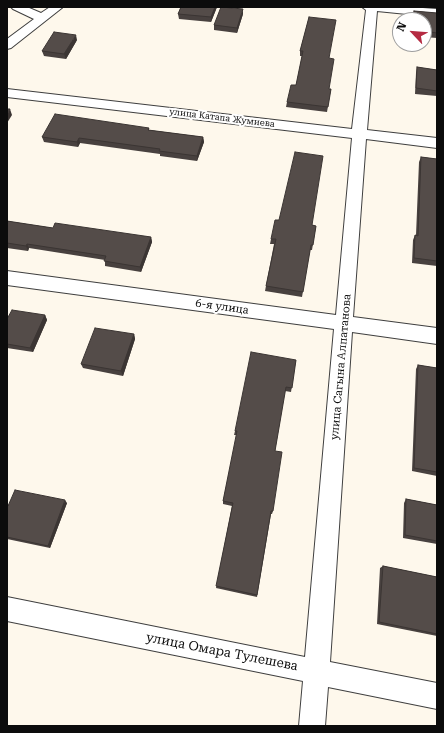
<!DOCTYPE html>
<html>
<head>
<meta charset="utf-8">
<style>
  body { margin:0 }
  #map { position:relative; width:444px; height:733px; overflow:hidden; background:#fef8ec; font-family:"Roboto Serif",serif }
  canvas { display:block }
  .frame { position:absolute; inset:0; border:8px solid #0c0c0c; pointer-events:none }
  .north { position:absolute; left:392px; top:12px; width:40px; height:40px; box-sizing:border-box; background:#fff; border:1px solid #9e9e9e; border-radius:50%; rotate:296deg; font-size:11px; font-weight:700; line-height:16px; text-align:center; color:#0c0c0c }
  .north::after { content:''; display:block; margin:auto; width:14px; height:18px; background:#b52b42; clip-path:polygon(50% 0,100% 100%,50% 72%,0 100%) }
</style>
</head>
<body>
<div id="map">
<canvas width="444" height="733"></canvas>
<div class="frame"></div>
<div class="north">N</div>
</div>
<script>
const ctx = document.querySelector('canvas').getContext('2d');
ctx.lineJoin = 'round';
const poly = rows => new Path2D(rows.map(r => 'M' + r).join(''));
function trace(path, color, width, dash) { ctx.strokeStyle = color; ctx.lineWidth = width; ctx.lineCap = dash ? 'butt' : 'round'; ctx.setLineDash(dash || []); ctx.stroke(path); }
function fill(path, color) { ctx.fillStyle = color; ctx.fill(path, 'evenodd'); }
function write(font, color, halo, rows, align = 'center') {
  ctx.font = font + ' "Roboto Serif",serif'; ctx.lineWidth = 4; ctx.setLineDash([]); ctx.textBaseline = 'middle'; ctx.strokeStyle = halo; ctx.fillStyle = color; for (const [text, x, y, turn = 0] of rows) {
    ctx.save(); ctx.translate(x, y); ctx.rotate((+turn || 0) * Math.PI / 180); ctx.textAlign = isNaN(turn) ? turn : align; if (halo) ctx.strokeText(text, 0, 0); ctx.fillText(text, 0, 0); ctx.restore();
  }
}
const street = poly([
  [11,7,27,7,41,13,50,7,63,7,11,48,7,49,7,39,34,19,13,9,11,7],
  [362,7,409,7,437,9,437,17,377,11,367,130,437,138,437,148,366,139,353,317,437,328,437,344,352,332,330,662,437,683,437,709,328,687,325,726,299,726,303,681,7,621,7,597,305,657,334,329,7,285,7,271,336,315,352,138,7,97,7,89,352,129,366,10,362,7]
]);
const wall = poly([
  [181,7,217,7,211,22,179,19,178,14],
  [414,11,437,13,437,38,424,37,424,20,412,20],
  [243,14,237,33,214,30,214,25],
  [309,17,329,58,329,89,331,89,327,112,286,107,287,102,296,85,302,56,300,56,300,51],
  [77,40,66,59,44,56,42,51],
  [417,67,437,70,437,96,415,94,416,73],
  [149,128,149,130,203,137,204,142,197,161,160,156,160,154,80,143,78,147,44,142,42,137],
  [421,157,437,159,437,266,412,263,413,240,415,235,416,235,419,162],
  [7,221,53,228,151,237,152,242,141,272,105,266,105,260,29,248,28,251,7,248],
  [312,225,316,226,312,250,310,250,302,297,265,291,274,244,270,244,271,239],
  [45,315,47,320,33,352,7,348,7,319],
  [134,334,135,339,123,376,83,368,81,364],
  [296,360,291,392,285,391,275,451,273,511,272,514,271,514,257,597,216,588,232,506,223,504,223,501,237,435,234,435,235,431],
  [418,365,437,368,437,476,412,471,416,369],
  [406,499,437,505,437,544,403,538,404,503],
  [67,503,50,548,7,539,7,505],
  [383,566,437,577,437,636,377,624,380,568]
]);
const shadedWall = poly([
  [215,7,217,7,211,22,211,17],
  [243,9,243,14,237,33,237,28],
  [76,35,77,40,66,59,64,54],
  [10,109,12,115,7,123,7,115],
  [203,137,204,142,197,161,197,156],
  [79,138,80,143,78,147,77,142],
  [151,237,152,242,141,272,140,267],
  [27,244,29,248,28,251,26,246],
  [45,315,47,320,33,352,30,348],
  [134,334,135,339,123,376,121,371],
  [65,500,67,503,50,548,48,546]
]);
const building = poly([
  [181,7,215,7,211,17,178,14,181,7],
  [221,7,243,9,237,28,214,25,221,7],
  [414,11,437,13,437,33,424,31,424,20,413,20,414,11],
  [309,17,336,20,329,58,334,59,329,89,331,89,328,107,287,102,291,85,296,85,303,51,300,51,309,17],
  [54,32,76,35,64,54,42,51,54,32],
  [417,67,437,70,437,91,416,88,417,67],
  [7,109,10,109,7,115,7,109],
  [55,114,149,128,148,130,203,137,197,156,159,151,160,149,79,138,77,142,42,137,55,114],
  [295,152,323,156,312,225,316,226,313,245,311,245,303,292,266,286,276,239,271,239,275,220,279,220,295,152],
  [421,157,437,159,437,261,414,258,415,235,418,236,421,157],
  [7,221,53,228,55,223,151,237,140,267,104,261,106,256,27,244,26,246,7,243,7,221],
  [12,310,45,315,30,348,7,344,7,319,12,310],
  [95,328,134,334,121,371,81,364,95,328],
  [251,352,296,360,292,388,286,387,275,451,282,452,273,511,271,511,257,595,216,586,233,503,223,501,237,431,235,431,251,352],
  [418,365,437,368,437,472,414,468,418,365],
  [15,490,65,500,48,546,7,537,7,505,8,506,15,490],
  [406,499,437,505,437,541,405,535,406,499],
  [383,566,437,577,437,634,379,622,383,566]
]);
const farStreetnames = [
  ["улица Катапа Жумиева",222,118,7]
];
const streetNames = [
  ["6-я улица",222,307,8],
  ["улица Сагына Алпатанова",341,367,-85]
];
const nearStreetnames = [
  ["улица Омара Тулешева",222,652,11]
];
trace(street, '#3f3f3f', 2);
fill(street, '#fff');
fill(wall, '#48413f');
fill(shadedWall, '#3b3533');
fill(building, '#544c49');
trace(building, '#3b3533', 1);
write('9px', '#0c0c0c', '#fff', farStreetnames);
write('11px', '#0c0c0c', '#fff', streetNames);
write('13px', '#0c0c0c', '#fff', nearStreetnames);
</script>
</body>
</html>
